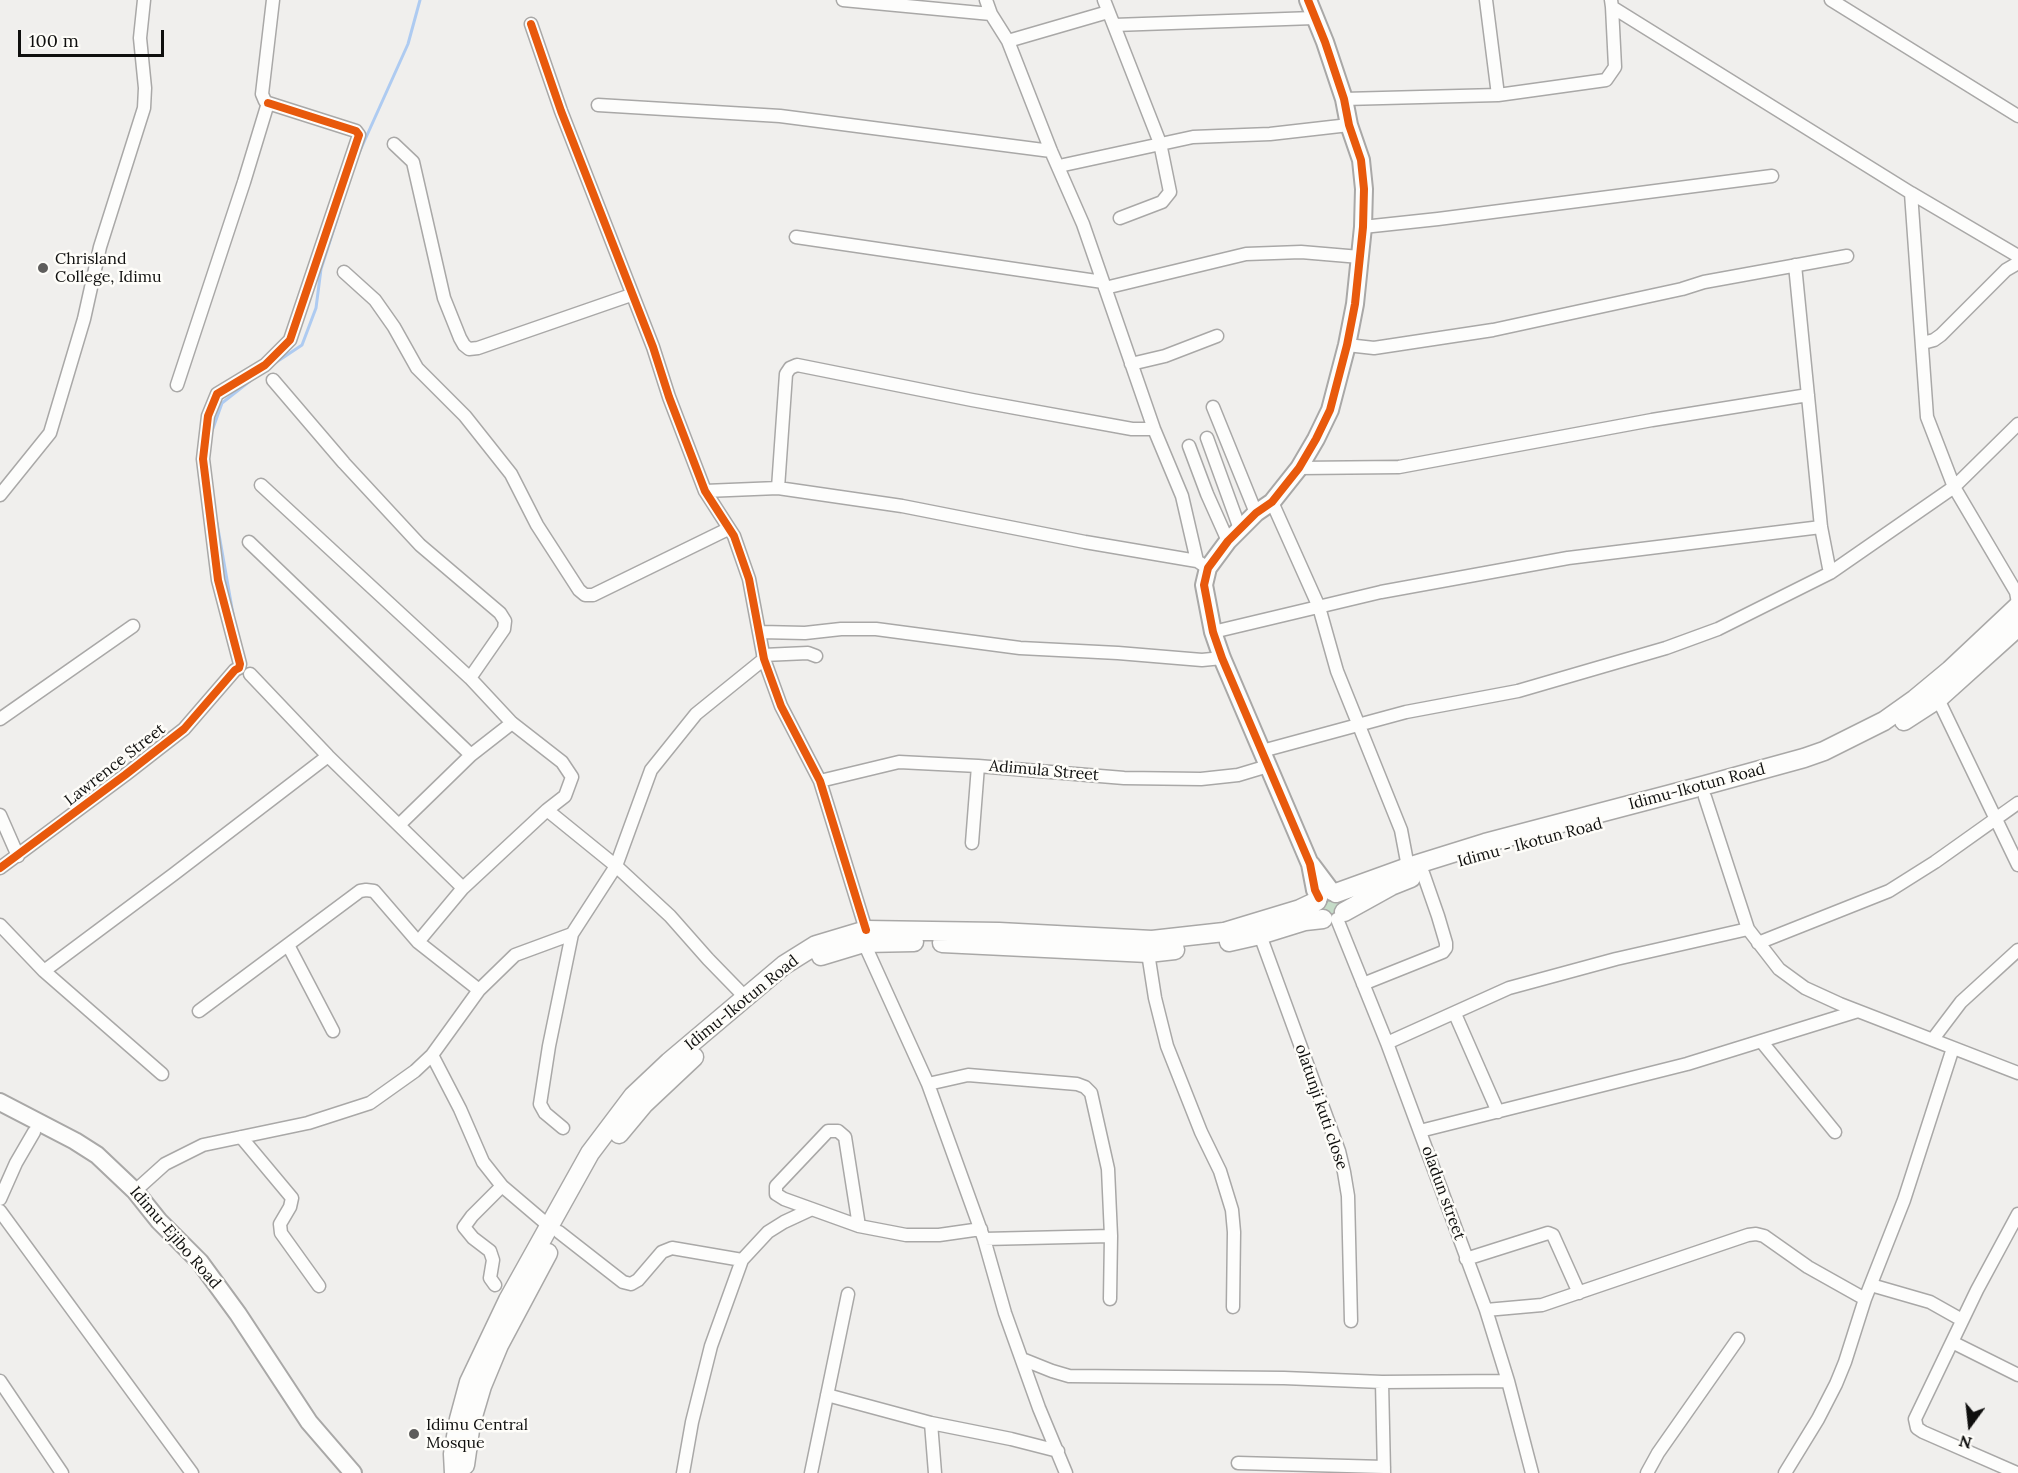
<!DOCTYPE html>
<html>
<head>
<meta charset="utf-8">
<style>
  body { margin:0 }
  #map { position:relative; width:2018px; height:1473px; overflow:hidden; background:#f0efed; font-family:Lora,serif }
  canvas { display:block }
  .north { position:absolute; left:1940px; top:1395px; width:60px; height:60px; -webkit-text-stroke:4px #fefdf9; paint-order:stroke; rotate:195deg; font-size:16px; font-weight:700; line-height:24px; text-align:center; color:#0f0f0e }
  .north::after { content:''; display:block; margin:auto; width:21px; height:27px; background:#0f0f0e; clip-path:polygon(50% 0,100% 100%,50% 72%,0 100%) }
  .scale { position:absolute; left:18px; top:30px; width:146px; height:27px; box-sizing:border-box; border:3px solid #0f0f0e; border-top:0; padding-left:8px; font-size:18px; line-height:21px; white-space:nowrap; color:#0f0f0e; -webkit-text-stroke:4px #fefdf9; paint-order:stroke }
</style>
</head>
<body>
<div id="map">
<canvas width="2018" height="1473"></canvas>
<div class="north">N</div>
<div class="scale">100 m</div>
</div>
<script>
const ctx = document.querySelector('canvas').getContext('2d');
ctx.lineJoin = 'round';
function fill(path, color) { ctx.fillStyle = color; ctx.fill(path, 'evenodd'); }
const poly = rows => new Path2D(rows.map(r => 'M' + r).join(''));
function trace(path, color, width, dash) { ctx.strokeStyle = color; ctx.lineWidth = width; ctx.lineCap = dash ? 'butt' : 'round'; ctx.setLineDash(dash || []); ctx.stroke(path); }
function write(font, color, halo, rows, align = 'center') {
  ctx.font = font + ' Lora,serif'; ctx.lineWidth = 5; ctx.setLineDash([]); ctx.textBaseline = 'middle'; ctx.strokeStyle = halo; ctx.fillStyle = color; for (const [text, x, y, turn = 0] of rows) {
    ctx.save(); ctx.translate(x, y); ctx.rotate((+turn || 0) * Math.PI / 180); ctx.textAlign = isNaN(turn) ? turn : align; if (halo) ctx.strokeText(text, 0, 0); ctx.fillText(text, 0, 0); ctx.restore();
  }
}
const green = poly([
  [1324,898,1338,898,1341,901,1342,905,1332,919,1319,912,1318,908]
]);
const stream = poly([
  [359,153,408,44,420,0],
  [275,363,302,345,316,308,321,269,339,213],
  [212,431,222,403,250,381],
  [217,523,233,614]
]);
const street = poly([
  [843,0,991,14],
  [986,0,991,14,1008,41,1051,151,1083,224,1154,429,1182,496,1197,561,1208,568],
  [1104,0,1160,143,1170,192,1162,202,1120,218],
  [1486,0,1498,95],
  [1611,0,1612,7,1911,193,2018,256],
  [1831,0,2018,116],
  [531,24,561,111,653,347,669,397,705,491,734,536,749,579,764,659,781,706,820,781,866,930],
  [1114,25,1314,18],
  [1008,41,1108,12],
  [1344,99,1498,95,1606,80,1615,67,1612,7],
  [598,105,780,116,1051,151],
  [394,144,413,162,444,298,460,338,464,345,469,349,478,348,631,295],
  [1059,166,1193,137,1270,134,1349,125],
  [1911,193,1927,417,1954,487,2016,592,2018,603],
  [1363,227,1438,219,1772,176],
  [796,237,1103,282],
  [1795,265,1821,527,1830,573],
  [344,272,375,300,394,327,417,368,465,416,511,474,537,525,579,590,585,595,593,595,728,529],
  [1105,288,1246,254,1301,252,1360,257],
  [1923,343,1934,340,1941,335,2006,270,2018,263],
  [1347,345,1374,348,1493,330,1682,289,1704,282,1847,256],
  [1131,364,1165,356,1217,336],
  [273,380,344,463,420,545,500,613,505,621,504,629,470,678],
  [177,385,244,182,268,103,265,101,262,94,273,0],
  [1213,407,1256,513],
  [1207,438,1240,529],
  [1189,446,1207,494,1228,541],
  [1299,468,1399,467,1652,420,1808,395],
  [261,485,470,678,512,723,562,762,572,777,565,796,547,810,463,888,418,942],
  [778,488,786,374,790,368,797,365,972,400,1132,429,1154,429],
  [705,491,778,488,902,506,1085,542,1197,561],
  [0,495,50,433,84,319,100,247,144,108,145,88,140,38,144,0],
  [1272,502,1319,607,1337,671,1401,830,1408,867],
  [249,542,471,755],
  [761,632,805,633,841,629,876,629,1020,648,1118,653,1202,660,1222,658],
  [1213,632,1381,592,1568,558,1821,527],
  [763,655,808,653,816,656],
  [250,674,328,756,463,888],
  [1938,699,2018,865],
  [0,719,133,626],
  [1262,751,1406,712,1518,691,1666,648,1718,629,1830,573,1954,487,2018,424],
  [820,781,899,762,978,766,1124,778,1201,779,1238,775,1268,766],
  [1705,797,1748,929,1779,969,1805,988,1840,1004,2018,1073],
  [547,810,616,866,670,916,708,959,746,998],
  [0,815,18,856],
  [399,825,471,755,512,723],
  [972,843,978,766],
  [0,868,125,775,184,729,235,670,239,668,240,664,218,580,203,459,208,416,217,394,265,365,290,340,359,135,356,131,268,103],
  [1337,919,1387,1043,1486,1310,1508,1381,1532,1473],
  [0,925,44,971,162,1074],
  [1260,935,1339,1151,1344,1172,1348,1196,1351,1321],
  [864,943,928,1084,984,1239,1005,1313,1039,1408,1066,1473],
  [1758,943,1889,891,1935,862,2018,803],
  [288,945,333,1031],
  [1148,953,1155,998,1167,1046,1201,1132,1220,1171,1232,1210,1234,1232,1233,1307],
  [44,971,174,874,328,756],
  [1363,984,1443,952,1446,948,1446,943,1438,916,1423,873],
  [199,1011,360,891,366,890,374,891,418,942,479,990],
  [1455,1014,1498,1112],
  [1933,1039,1961,1002,2018,950],
  [1761,1041,1835,1132],
  [1387,1043,1509,988,1616,959,1748,929],
  [432,1055,460,1109,483,1162,502,1186,549,1226],
  [928,1084,968,1075,1077,1084,1085,1087,1091,1093,1108,1169,1111,1236,1110,1299],
  [563,1128,545,1113,540,1104,549,1046,572,934,616,866,651,770,696,714,764,659],
  [1420,1131,1687,1064,1858,1011],
  [241,1137,292,1198,290,1207,280,1224,281,1233,319,1286],
  [135,1191,165,1164,203,1145,308,1123,370,1103,415,1071,432,1055,479,990,515,955,572,934],
  [0,1199,16,1163,34,1132],
  [0,1211,192,1473],
  [2018,1214,1977,1290,1952,1342,2018,1375],
  [859,1226,845,1137,838,1131,828,1131,776,1186,776,1194,784,1199,859,1226,906,1235,939,1235,981,1229],
  [559,1232,623,1282,631,1284,638,1280,662,1252,672,1248,742,1260],
  [984,1239,1111,1236],
  [1466,1259,1548,1233,1553,1235,1579,1293],
  [495,1285,490,1278,493,1260,490,1251,473,1238,464,1227,472,1216,502,1186],
  [1871,1285,1930,1302,1962,1320],
  [1486,1310,1542,1305,1748,1235,1756,1234,1764,1236,1808,1267,1865,1299],
  [1952,1342,1915,1419,1917,1428,1923,1432,2017,1473],
  [1022,1359,1052,1371,1069,1376,1284,1378,1382,1382,1508,1381],
  [0,1381,62,1473],
  [1382,1382,1384,1473],
  [827,1395,931,1423,1011,1439,1058,1451],
  [931,1423,935,1473],
  [1238,1463,1384,1467],
  [683,1473,692,1422,711,1346,742,1260,768,1232,784,1222,812,1209],
  [811,1473,848,1294],
  [1647,1473,1658,1453,1738,1339],
  [1785,1473,1818,1419,1836,1384,1845,1362,1865,1299,1904,1200,1953,1048]
]);
const secondary = poly([
  [1308,0,1325,42,1344,99,1349,125,1361,160,1364,189,1363,227,1355,304,1347,345,1330,410,1316,439,1299,468,1272,502,1256,513,1228,541,1208,568,1204,585,1213,632,1222,658,1310,864,1315,890,1319,898],
  [1311,864,1332,892],
  [0,1102,75,1141,97,1155,135,1191,159,1221,200,1262,238,1314,309,1422,353,1473]
]);
const primary = poly([
  [1904,721,1938,699,2018,627],
  [1336,893,1408,867,1485,843,1702,786,1804,758,1824,751,1884,721,1915,699,1950,670,2018,606],
  [1344,912,1391,886,1411,878],
  [1229,942,1260,935,1305,921,1323,919],
  [942,943,1148,953,1175,950],
  [821,956,864,943,914,942],
  [619,1134,644,1104,694,1057],
  [465,1465,471,1423,482,1386,499,1345,548,1253],
  [454,1473,453,1454,459,1419,469,1382,508,1300,590,1153,633,1096,669,1062,784,965,816,945,866,930,999,932,1152,940,1224,932,1300,909,1317,901]
]);
const cycleway = poly([
  [1308,0,1325,42,1344,99,1349,125,1361,160,1364,189,1363,227,1355,304,1347,345,1330,410,1316,439,1299,468,1272,502,1256,513,1228,541,1208,568,1204,585,1213,632,1222,658,1310,864,1315,890,1319,898],
  [531,24,561,111,653,347,669,397,705,491,734,536,749,579,764,659,781,706,820,781,866,930],
  [0,868,125,775,184,729,235,670,239,668,240,664,218,580,203,459,208,416,217,394,265,365,290,340,359,135,356,131,268,103]
]);
const markers = [
  [43,268,6,"#5e5d5c"],
  [414,1434,6,"#5e5d5c"]
];
const poiNames = [
  ["Chrisland",55,259],
  ["College, Idimu",55,277],
  ["Idimu Central",426,1425],
  ["Mosque",426,1443]
];
const streetNames = [
  ["Lawrence Street",115,765,-38],
  ["Adimula Street",1044,771,5],
  ["Idimu-Ikotun Road",1697,787,-15],
  ["Idimu - Ikotun Road",1530,843,-15],
  ["Idimu-Ikotun Road",742,1003,-39],
  ["olatunji kuti close",1321,1107,71],
  ["oladun street",1443,1193,70],
  ["Idimu-Ejibo Road",175,1238,49]
];
fill(green, '#c5dcc8');
trace(stream, '#aecbf1', 3);
trace(street, '#a9a8a7', 15);
trace(secondary, '#a9a8a7', 20);
trace(primary, '#a9a8a7', 21);
trace(street, '#fdfdfc', 12);
trace(secondary, '#fdfdfc', 16);
trace(primary, '#fdfdfc', 18);
trace(cycleway, '#e8590c', 8);
for (const [x, y, r, color] of markers) { const dot = new Path2D(); dot.arc(x, y, r, 0, 2 * Math.PI); ctx.fillStyle = color; ctx.fill(dot); trace(dot, '#fefdf9', 2); }
write('16px', '#0f0f0e', '#fefdf9', poiNames, 'left');
write('16px', '#0f0f0e', '#fefdf9', streetNames);
</script>
</body>
</html>
